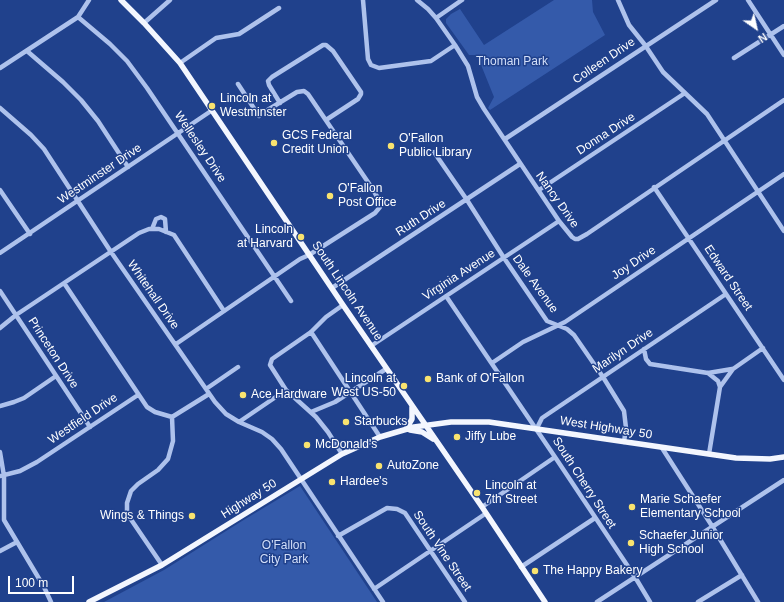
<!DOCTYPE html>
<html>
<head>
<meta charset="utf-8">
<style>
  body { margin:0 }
  #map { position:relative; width:784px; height:602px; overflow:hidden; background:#20418c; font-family:Arial,sans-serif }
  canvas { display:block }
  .north { position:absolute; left:736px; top:8px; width:40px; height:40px; -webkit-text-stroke:3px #20418c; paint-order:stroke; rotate:146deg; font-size:11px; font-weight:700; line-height:16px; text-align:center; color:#fff }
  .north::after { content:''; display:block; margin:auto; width:14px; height:18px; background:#fff; clip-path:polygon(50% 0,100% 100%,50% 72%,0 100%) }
  .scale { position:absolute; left:8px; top:576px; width:66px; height:18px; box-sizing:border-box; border:2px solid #fff; border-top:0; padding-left:5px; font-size:12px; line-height:14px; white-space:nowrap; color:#fff; -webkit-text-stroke:3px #20418c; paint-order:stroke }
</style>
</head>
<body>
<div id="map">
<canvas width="784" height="602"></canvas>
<div class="north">N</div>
<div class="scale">100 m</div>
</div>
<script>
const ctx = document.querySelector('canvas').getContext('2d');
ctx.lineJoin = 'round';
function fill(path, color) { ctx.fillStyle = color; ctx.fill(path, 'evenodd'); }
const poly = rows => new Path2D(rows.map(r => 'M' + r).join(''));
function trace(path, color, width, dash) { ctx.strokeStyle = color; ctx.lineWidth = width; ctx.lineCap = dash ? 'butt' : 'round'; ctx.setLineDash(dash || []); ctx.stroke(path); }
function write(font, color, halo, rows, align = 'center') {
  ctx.font = font + ' Arial,sans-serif'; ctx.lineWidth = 3; ctx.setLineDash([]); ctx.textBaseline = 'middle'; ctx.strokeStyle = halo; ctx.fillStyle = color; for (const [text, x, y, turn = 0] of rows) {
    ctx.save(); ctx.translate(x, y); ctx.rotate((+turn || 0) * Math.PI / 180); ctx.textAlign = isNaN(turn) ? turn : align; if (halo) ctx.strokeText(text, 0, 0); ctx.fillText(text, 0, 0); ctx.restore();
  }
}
const green = poly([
  [554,0,592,0,593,12,605,35,490,110,488,108,494,97,477,55,469,55,446,23,446,19,451,14,460,9,484,45],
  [300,486,377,602,104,602,164,570,242,521]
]);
const minor = poly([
  [363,0,368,59,371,65,379,68,431,61,455,45],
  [417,0,428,9,436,18,455,45,468,66,477,97,484,109,559,221,572,237,575,239,578,239,587,234,784,100],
  [618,0,629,25,645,45,663,72,707,114,784,231],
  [748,0,784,55],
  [78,17,110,44,127,61,147,88,291,301],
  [436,18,462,0],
  [144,23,170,0],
  [27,51,63,82,81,100,98,121,128,167],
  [734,58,784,26],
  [180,63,216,38,239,34,279,8],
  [0,68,78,17,89,0],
  [238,84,259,116],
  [280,103,269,85,268,81,272,77,323,45,326,45,333,51,361,92,361,94,358,99,326,120],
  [0,108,31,135,44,149,111,252,215,402,226,414,239,422,262,432,272,439,281,449,383,602],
  [505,139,716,0],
  [434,152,467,200,504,258,547,321,567,329,574,335,603,377,624,411,626,428,624,442],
  [654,187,784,380],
  [0,190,30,234],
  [539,190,685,93],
  [152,229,156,219,161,217,165,219,166,232],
  [0,253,211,111],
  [64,283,147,407,155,412,172,417],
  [332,288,520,164],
  [0,291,90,427],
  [446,296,555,457,635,577,650,602],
  [0,328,16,315,139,233,149,229,159,229,174,235,224,311],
  [311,332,380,437],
  [176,344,300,259,309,255,375,213,380,207,379,200,372,188,308,94,304,91,297,92,266,111],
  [371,346,559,221],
  [644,349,646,359,650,364,708,373,732,369],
  [492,363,523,342,565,322,784,174],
  [708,373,718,381,720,387],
  [206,389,238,367],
  [0,406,14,402,24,398,56,376],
  [311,412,335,402,386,369],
  [172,417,209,394],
  [239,422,286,390],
  [537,428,542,418,726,294],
  [662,448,712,526,758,602],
  [0,452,4,476,4,520,44,587,51,602],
  [342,454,328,432,316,417,286,390,270,365,272,359,311,332,326,317,343,305],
  [709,454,720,387,733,369,763,348],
  [0,476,20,471,37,462,138,395],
  [482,507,555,457],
  [338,536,387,508,397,509,405,513,465,602],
  [0,551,17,542],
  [162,565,130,518,127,511,127,503,131,491,138,484,158,470,168,459,173,441,172,417],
  [521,567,595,518],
  [374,589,485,514],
  [597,602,784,480],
  [698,602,742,575]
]);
const major = poly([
  [121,0,144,23,180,63,343,305,482,507,545,602],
  [406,429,412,419,412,407],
  [410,430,422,432,433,439],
  [89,602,162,565,342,454,380,437,414,427,451,422,489,422,736,458,770,459,784,457]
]);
const markers = [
  [212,106,4,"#f9e36f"],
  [274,143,4,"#f9e36f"],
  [391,146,4,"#f9e36f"],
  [330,196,4,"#f9e36f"],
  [301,237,4,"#f9e36f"],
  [428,379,4,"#f9e36f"],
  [404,386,4,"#f9e36f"],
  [243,395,4,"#f9e36f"],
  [346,422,4,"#f9e36f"],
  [457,437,4,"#f9e36f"],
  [307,445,4,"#f9e36f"],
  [379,466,4,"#f9e36f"],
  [332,482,4,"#f9e36f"],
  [477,493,4,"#f9e36f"],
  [632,507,4,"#f9e36f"],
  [192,516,4,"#f9e36f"],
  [631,543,4,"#f9e36f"],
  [535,571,4,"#f9e36f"]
];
const streetNames = [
  ["Colleen Drive",604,61,-34],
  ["Donna Drive",606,134,-33],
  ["Wellesley Drive",200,147,56],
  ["Westminster Drive",100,174,-34],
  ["Nancy Drive",557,200,55],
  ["Ruth Drive",421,218,-33],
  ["Joy Drive",634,263,-34],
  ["Virginia Avenue",459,275,-33],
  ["Edward Street",728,278,56],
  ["Dale Avenue",535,284,54],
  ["South Lincoln Avenue",347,291,56],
  ["Whitehall Drive",153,295,55],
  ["Marilyn Drive",623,351,-34],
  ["Princeton Drive",53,353,57],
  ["Westfield Drive",83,419,-34],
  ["West Highway 50",606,428,9],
  ["South Cherry Street",584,483,57],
  ["Highway 50",249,499,-32],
  ["South Vine Street",442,551,56]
];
const parkNames = [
  ["Thoman Park",512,62],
  ["O'Fallon",284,546],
  ["City Park",284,560]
];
const poiNames = [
  ["Lincoln at",220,99],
  ["Westminster",220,113],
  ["GCS Federal",282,136],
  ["Credit Union",282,150],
  ["O'Fallon",399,139],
  ["Public Library",399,153],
  ["O'Fallon",338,189],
  ["Post Office",338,203],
  ["Lincoln",293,230,"right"],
  ["at Harvard",293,244,"right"],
  ["Lincoln at",396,379,"right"],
  ["West US-50",396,393,"right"],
  ["Bank of O'Fallon",436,379],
  ["Ace Hardware",251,395],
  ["Starbucks",354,422],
  ["Jiffy Lube",465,437],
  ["McDonald's",315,445],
  ["AutoZone",387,466],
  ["Hardee's",340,482],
  ["Lincoln at",485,486],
  ["7th Street",485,500],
  ["Marie Schaefer",640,500],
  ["Elementary School",640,514],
  ["Wings & Things",184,516,"right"],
  ["Schaefer Junior",639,536],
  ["High School",639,550],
  ["The Happy Bakery",543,571]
];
fill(green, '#345aaa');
trace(minor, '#aec2ec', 4.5);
trace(major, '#f3f6fe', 5.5);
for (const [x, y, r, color] of markers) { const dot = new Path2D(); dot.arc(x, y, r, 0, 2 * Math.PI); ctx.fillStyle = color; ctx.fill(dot); trace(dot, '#20418c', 1.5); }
write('12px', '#fff', '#20418c', streetNames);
write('12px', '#d3dff9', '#20418c', parkNames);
write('12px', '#fff', '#20418c', poiNames, 'left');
</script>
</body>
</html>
